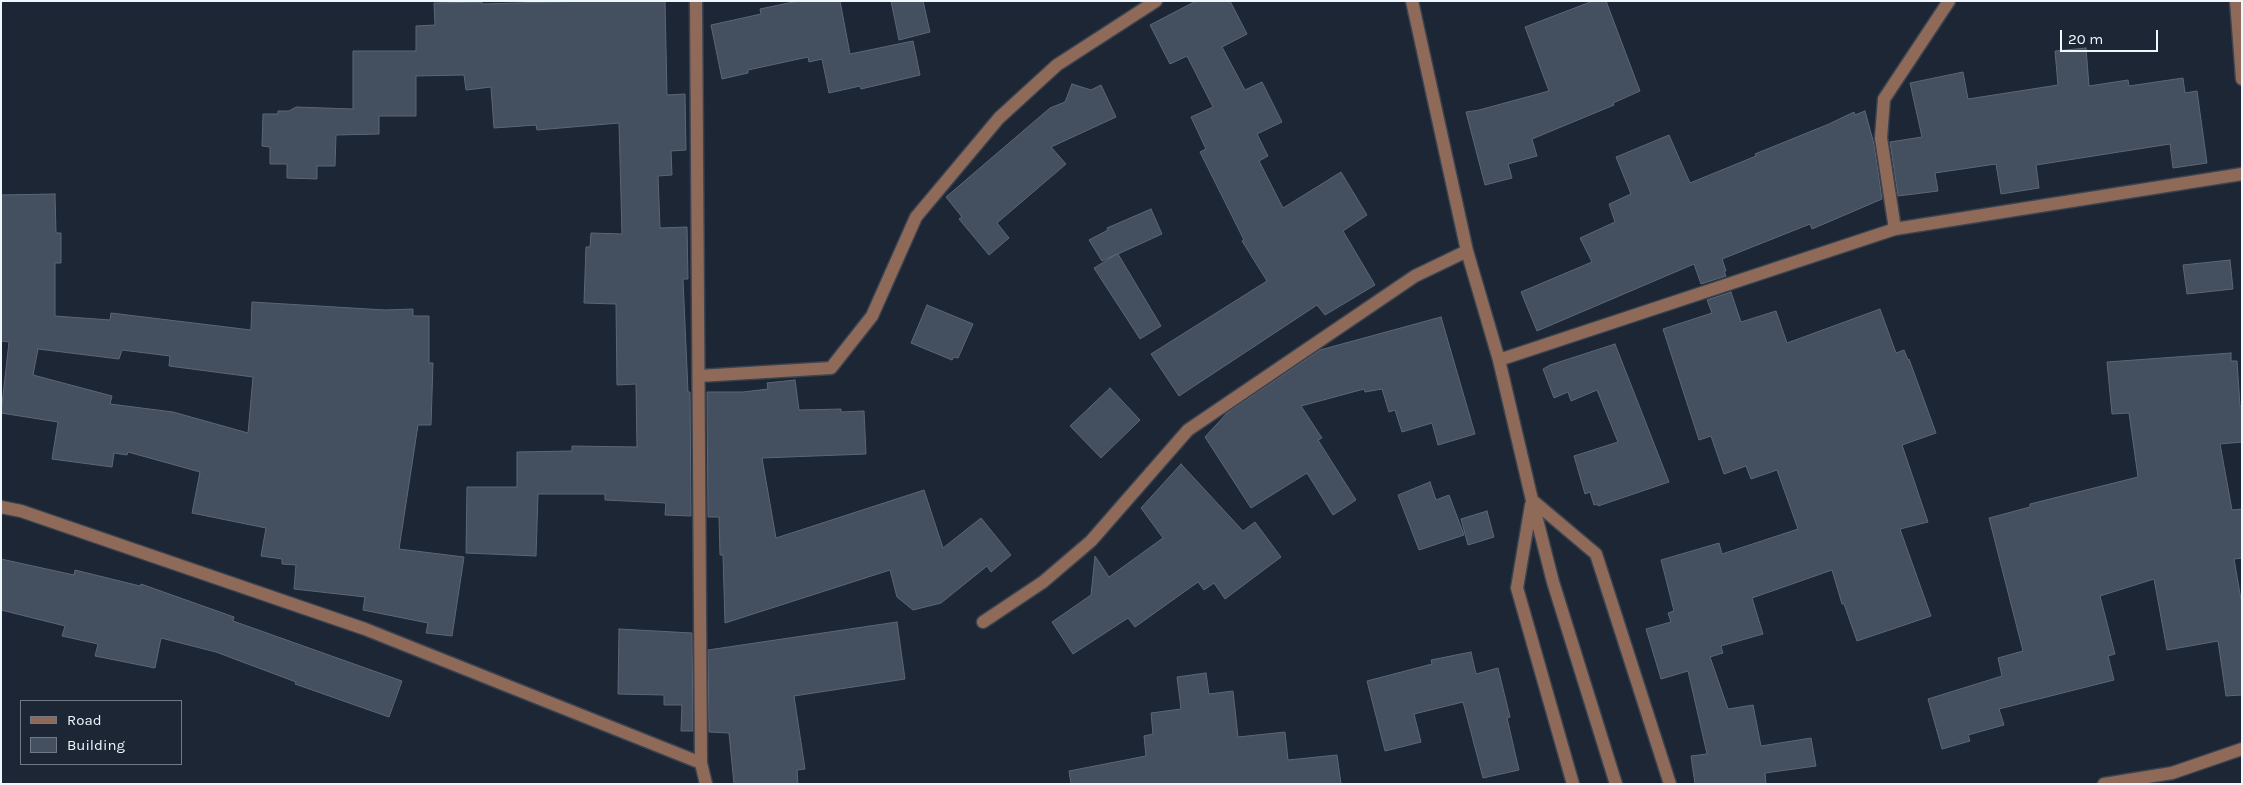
<!DOCTYPE html>
<html>
<head>
<meta charset="utf-8">
<style>
  body { margin:0 }
  #map { position:relative; width:2243px; height:785px; overflow:hidden; background:#1c2634; font-family:Karla,sans-serif }
  canvas { display:block }
  .frame { position:absolute; inset:0; border:2px solid #f0f6fd; pointer-events:none }
  .legend { position:absolute; left:20px; top:700px; width:162px; height:65px; box-sizing:border-box; background:#1c2634; border:1px solid #717984; margin:0; padding:6px 9px; list-style:none; font-size:15px; color:#f0f6fd }
  .legend li { display:flex; align-items:center; gap:10px; height:25px }
  .legend b { width:25px; border:1px solid #717984 }
  .scale { position:absolute; left:2060px; top:30px; width:98px; height:22px; box-sizing:border-box; border:2px solid #f0f6fd; border-top:0; padding-left:6px; font-size:15px; line-height:18px; white-space:nowrap; color:#f0f6fd; -webkit-text-stroke:4px #1c2634; paint-order:stroke }
</style>
</head>
<body>
<div id="map">
<canvas width="2243" height="785"></canvas>
<div class="frame"></div>
<ul class="legend">
<li><b style="height:6px;background:#8f6a58"></b>Road</li>
<li><b style="height:14px;background:#44505f"></b>Building</li>
</ul>
<div class="scale">20 m</div>
</div>
<script>
const ctx = document.querySelector('canvas').getContext('2d');
ctx.lineJoin = 'round';
function fill(path, color) { ctx.fillStyle = color; ctx.fill(path, 'evenodd'); }
const poly = rows => new Path2D(rows.map(r => 'M' + r).join(''));
function trace(path, color, width, dash) { ctx.strokeStyle = color; ctx.lineWidth = width; ctx.lineCap = dash ? 'butt' : 'round'; ctx.setLineDash(dash || []); ctx.stroke(path); }
const building = poly([
  [588,1,665,1,667,95,685,94,686,150,671,151,672,175,658,176,660,228,687,227,688,279,683,279,688,392,690,392,691,516,665,515,666,503,605,500,605,494,538,494,536,556,466,553,467,487,517,487,517,452,572,451,572,446,637,447,636,384,617,385,616,304,584,303,586,247,590,247,591,233,622,234,619,123,537,130,536,125,494,128,491,87,466,90,464,75,416,76,416,116,379,116,379,134,336,135,335,166,317,166,317,179,287,178,287,164,270,164,270,147,262,146,263,114,278,114,278,111,289,111,296,107,353,109,353,51,416,51,416,26,435,25,434,3,482,2,482,4,588,1],
  [798,1,840,1,850,54,913,41,920,75,861,89,860,86,829,93,822,59,809,62,808,57,748,70,748,73,722,79,711,25,761,14,760,9,798,1],
  [891,1,923,1,930,32,899,40,891,1],
  [1196,1,1230,1,1247,34,1222,47,1245,90,1262,82,1282,122,1257,134,1268,156,1259,161,1283,208,1341,172,1367,215,1343,231,1375,285,1325,315,1317,305,1179,396,1151,354,1267,281,1242,241,1244,240,1200,152,1206,149,1191,117,1213,107,1187,56,1170,64,1150,25,1196,1],
  [1593,1,1606,1,1640,91,1613,103,1614,105,1532,139,1537,156,1508,164,1512,178,1485,185,1466,112,1479,110,1549,91,1525,27,1593,1],
  [2086,48,2089,86,2128,80,2129,86,2183,78,2185,93,2197,91,2207,163,2173,168,2170,144,2036,165,2039,188,2001,194,1996,164,1935,173,1938,191,1898,196,1890,142,1922,137,1910,83,1963,72,1968,99,2058,85,2055,51,2086,48],
  [1072,84,1091,90,1101,85,1116,117,1051,147,1066,164,997,223,1009,238,989,255,959,219,962,217,946,197,1050,108,1065,102,1072,84],
  [1865,111,1874,144,1882,199,1812,229,1810,224,1722,259,1726,271,1724,271,1726,276,1701,284,1694,264,1537,331,1521,292,1592,262,1580,238,1615,222,1609,204,1631,194,1616,157,1669,135,1690,183,1756,156,1755,154,1829,124,1854,112,1855,115,1865,111],
  [55,194,56,233,61,233,61,263,55,263,55,316,110,320,111,313,251,330,252,302,385,310,413,309,413,316,429,316,429,363,433,363,431,425,418,425,399,549,464,557,452,636,426,633,428,623,363,610,365,597,294,589,296,565,282,564,282,559,261,556,266,528,192,513,200,472,128,452,127,455,114,453,112,467,52,459,58,422,1,413,9,342,1,341,1,195,55,194],
  [38,349,119,359,122,350,170,356,169,366,253,377,248,433,173,412,110,404,112,396,33,375,38,349],
  [1151,209,1162,234,1118,254,1161,326,1140,339,1094,268,1117,254,1102,261,1089,240,1108,230,1107,228,1151,209],
  [2230,260,2233,289,2187,294,2183,265,2230,260],
  [1731,292,1741,322,1776,311,1787,343,1880,309,1896,353,1904,350,1908,360,1909,359,1936,433,1902,445,1928,522,1900,529,1931,616,1857,641,1844,604,1842,604,1832,570,1752,598,1763,634,1721,646,1723,653,1710,657,1728,709,1753,705,1761,746,1811,738,1816,766,1765,773,1766,784,1695,784,1691,756,1707,754,1688,671,1661,679,1646,629,1671,622,1668,613,1674,611,1661,560,1719,543,1722,554,1798,529,1777,470,1751,479,1746,466,1724,474,1711,436,1699,440,1663,329,1712,313,1707,300,1731,292],
  [927,305,973,324,958,358,954,357,952,360,911,343,927,305],
  [1441,317,1475,434,1438,445,1432,423,1402,432,1395,410,1389,412,1382,389,1365,392,1364,389,1301,406,1322,438,1318,440,1356,500,1333,515,1307,473,1251,508,1205,437,1227,413,1320,350,1441,317],
  [1615,344,1669,482,1598,506,1598,504,1594,505,1590,492,1585,494,1574,456,1618,442,1597,390,1571,401,1568,392,1554,398,1543,369,1550,365,1615,344],
  [2231,353,2231,361,2237,361,2240,406,2242,406,2242,442,2220,444,2232,510,2242,509,2242,558,2234,559,2242,605,2242,695,2226,696,2218,641,2167,650,2154,579,2100,596,2115,654,2108,656,2114,680,1999,709,2004,725,1968,735,1970,741,1942,749,1928,699,2002,676,1998,658,2023,651,1989,518,2030,507,2030,504,2138,477,2129,413,2112,414,2107,362,2231,353],
  [795,380,799,410,841,409,841,412,864,411,866,454,762,458,776,538,924,490,943,548,981,518,1011,555,991,572,987,566,941,603,913,610,897,597,890,570,725,623,723,555,720,555,719,517,708,517,707,392,743,392,768,389,767,383,795,380],
  [1110,388,1140,420,1101,458,1070,426,1110,388],
  [1181,464,1243,531,1255,522,1281,557,1225,599,1214,583,1204,590,1198,582,1135,627,1128,618,1073,654,1052,622,1091,595,1095,556,1109,577,1163,538,1141,508,1181,464],
  [1430,482,1436,500,1449,495,1464,535,1419,550,1398,495,1430,482],
  [1487,511,1494,537,1468,545,1461,519,1487,511],
  [1,559,74,575,75,570,140,586,141,584,234,617,233,621,402,681,389,717,295,684,296,682,216,652,161,638,155,668,95,656,98,644,62,636,65,626,1,610,1,559],
  [897,622,905,679,794,696,805,769,797,770,798,784,734,784,729,733,709,732,708,650,897,622],
  [619,629,692,633,693,731,681,731,682,705,664,705,664,695,618,694,619,629],
  [1471,652,1476,674,1498,668,1510,717,1507,718,1519,770,1483,778,1463,702,1414,714,1421,742,1385,751,1367,681,1432,664,1431,660,1471,652],
  [1206,673,1209,694,1233,691,1238,737,1285,732,1288,760,1337,755,1341,784,1071,784,1069,771,1146,756,1144,736,1153,734,1151,713,1181,709,1177,677,1206,673]
]);
const minor = poly([
  [696,1,701,763,706,784],
  [1412,1,1467,251,1499,360,1532,500,1553,582,1616,784],
  [2236,1,2242,79],
  [1895,229,1881,138,1884,99,1949,1],
  [1499,360,1895,229,2242,174],
  [699,376,831,368,872,316,916,217,999,118,1057,65,1156,1],
  [1532,500,1596,554,1670,784],
  [1531,505,1517,588,1573,784],
  [1,507,21,511,365,629,701,763],
  [983,622,1043,582,1091,541,1188,430,1415,276,1467,251],
  [2104,784,2172,773,2242,749]
]);
fill(building, '#44505f');
trace(building, '#5b6778', 1);
trace(minor, '#3a4350', 15);
trace(minor, '#8f6a58', 12);
</script>
</body>
</html>
